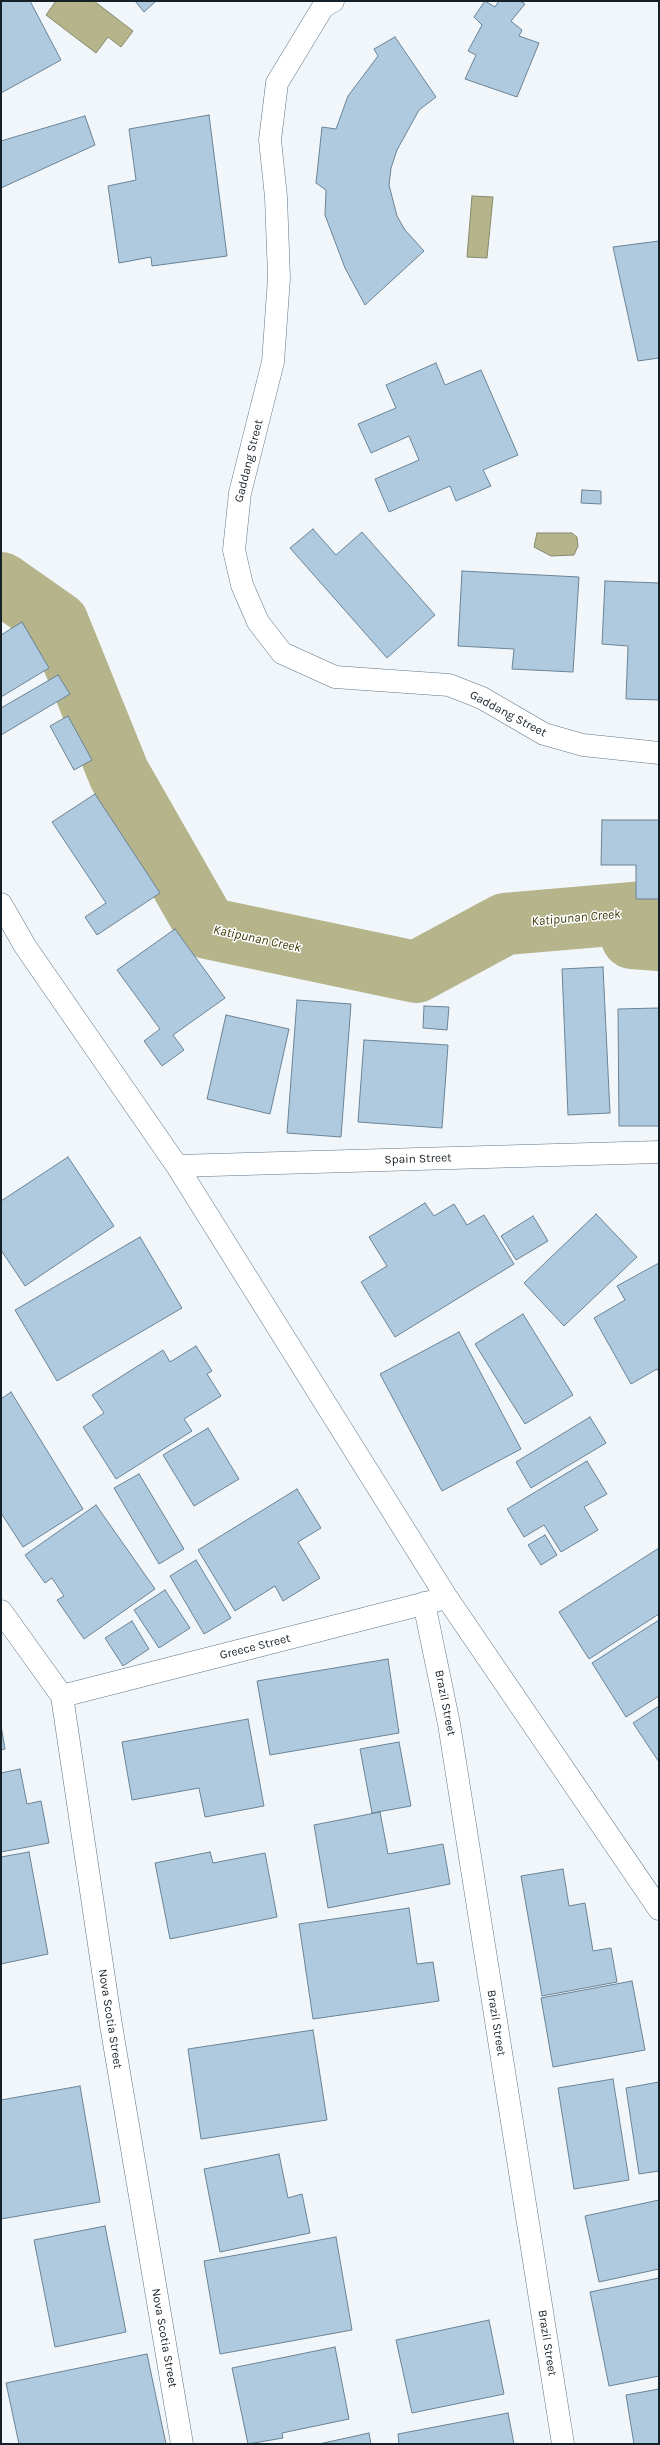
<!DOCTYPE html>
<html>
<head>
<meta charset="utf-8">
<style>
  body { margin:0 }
  #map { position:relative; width:660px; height:2445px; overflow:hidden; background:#f1f6fa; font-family:Karla,sans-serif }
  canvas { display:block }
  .frame { position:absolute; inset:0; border:2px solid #162028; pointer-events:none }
</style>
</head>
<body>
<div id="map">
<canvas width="660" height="2445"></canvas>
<div class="frame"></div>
</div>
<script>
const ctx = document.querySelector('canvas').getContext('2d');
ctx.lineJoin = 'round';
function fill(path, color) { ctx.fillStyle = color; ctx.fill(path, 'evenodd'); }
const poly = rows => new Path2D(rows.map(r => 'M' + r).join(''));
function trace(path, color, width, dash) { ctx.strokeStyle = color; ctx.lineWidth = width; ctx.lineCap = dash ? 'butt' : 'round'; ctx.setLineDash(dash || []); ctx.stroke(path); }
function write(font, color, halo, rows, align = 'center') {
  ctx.font = font + ' Karla,sans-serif'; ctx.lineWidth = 3; ctx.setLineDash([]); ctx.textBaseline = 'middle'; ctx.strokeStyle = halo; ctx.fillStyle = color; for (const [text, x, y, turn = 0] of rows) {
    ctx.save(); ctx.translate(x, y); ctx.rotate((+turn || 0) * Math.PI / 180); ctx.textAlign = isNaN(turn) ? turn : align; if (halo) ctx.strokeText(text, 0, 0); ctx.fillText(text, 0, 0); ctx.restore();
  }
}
const water = poly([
  [56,1,94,1,133,31,121,47,108,37,96,53,46,15,56,1],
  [472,196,493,197,487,258,467,257,472,196],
  [537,533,572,533,577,537,578,546,574,555,551,556,534,547,537,533]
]);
const river = poly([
  [1,583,58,623,119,774,207,928,416,972,505,924,645,912,632,938,659,940]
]);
const building = poly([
  [1,1,30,1,61,60,1,93,1,1],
  [135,1,156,1,144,12,135,1],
  [485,1,495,7,499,1,520,1,525,4,511,21,522,30,519,36,539,43,517,97,465,79,476,55,468,51,482,25,474,17,485,1],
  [395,37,436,97,419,110,397,150,391,168,389,185,397,216,405,230,424,251,365,305,345,268,325,215,326,190,316,183,322,127,336,129,348,96,378,56,374,49,395,37],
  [209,115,227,256,152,266,151,257,119,263,108,186,136,180,129,129,209,115],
  [85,116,95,145,1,188,1,141,85,116],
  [659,241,659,358,638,361,613,247,659,241],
  [436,363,445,385,481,370,518,455,483,470,491,486,456,501,450,486,389,512,375,479,419,460,409,436,371,453,358,424,396,408,386,385,436,363],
  [582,490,601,491,601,504,581,503,582,490],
  [313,529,336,555,362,532,435,615,387,658,290,548,313,529],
  [462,571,579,577,573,672,512,669,514,649,458,646,462,571],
  [605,581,659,583,659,700,626,699,628,646,602,644,605,581],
  [22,622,49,668,1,697,1,635,22,622],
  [58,675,70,694,1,735,1,708,58,675],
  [68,716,92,760,74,770,50,726,68,716],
  [95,794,160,893,97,935,85,917,106,903,52,822,95,794],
  [602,820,659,820,659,899,636,899,636,865,601,865,602,820],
  [175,929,225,998,173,1035,184,1050,162,1066,144,1041,160,1029,117,970,175,929],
  [603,967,610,1113,568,1115,562,969,603,967],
  [297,1000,351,1004,341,1137,287,1133,297,1000],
  [424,1006,449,1007,447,1030,423,1028,424,1006],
  [659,1008,659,1126,619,1126,618,1009,659,1008],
  [226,1015,289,1029,270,1114,207,1099,226,1015],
  [364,1040,448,1045,442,1128,358,1122,364,1040],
  [68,1157,114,1226,25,1286,1,1250,1,1201,68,1157],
  [425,1203,434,1216,454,1204,467,1225,484,1215,514,1264,395,1337,361,1282,387,1266,369,1237,425,1203],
  [596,1214,637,1257,564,1326,524,1283,596,1214],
  [533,1216,548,1241,516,1260,501,1236,533,1216],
  [140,1237,182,1308,57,1381,15,1310,140,1237],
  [659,1263,659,1372,657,1369,631,1384,594,1318,625,1300,617,1286,659,1263],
  [523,1314,573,1395,525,1424,475,1344,523,1314],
  [459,1332,521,1449,442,1491,380,1374,459,1332],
  [196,1346,212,1371,207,1374,221,1396,184,1419,192,1431,116,1479,83,1427,104,1413,92,1395,163,1350,170,1362,196,1346],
  [11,1392,83,1509,23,1547,1,1513,1,1399,11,1392],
  [590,1417,606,1443,531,1488,516,1462,590,1417],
  [208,1428,239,1479,194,1506,163,1455,208,1428],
  [587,1461,607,1494,584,1507,598,1530,561,1552,544,1525,524,1537,507,1509,587,1461],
  [139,1474,184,1549,159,1564,114,1488,139,1474],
  [297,1489,321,1528,298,1542,320,1578,283,1601,275,1586,235,1611,198,1550,297,1489],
  [96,1505,155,1589,84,1639,57,1600,64,1596,52,1578,45,1583,25,1555,96,1505],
  [545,1535,557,1555,541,1565,528,1545,545,1535],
  [659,1548,659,1614,589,1659,559,1612,659,1548],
  [196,1560,231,1618,204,1634,170,1576,196,1560],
  [165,1590,190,1628,159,1648,134,1610,165,1590],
  [659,1620,659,1696,626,1717,592,1663,659,1620],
  [132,1621,149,1649,123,1666,105,1638,132,1621],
  [388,1659,399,1733,270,1755,257,1681,388,1659],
  [659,1706,659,1762,633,1723,659,1706],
  [248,1719,264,1806,205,1817,199,1788,132,1800,122,1742,248,1719],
  [1,1725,5,1749,1,1750,1,1725],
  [399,1742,411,1806,372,1813,360,1749,399,1742],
  [20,1769,27,1804,41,1801,49,1843,1,1852,1,1773,20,1769],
  [380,1812,388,1854,443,1844,450,1884,328,1908,314,1825,380,1812],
  [29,1852,48,1954,1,1964,1,1857,29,1852],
  [210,1852,213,1863,265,1853,277,1917,170,1939,155,1863,210,1852],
  [563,1869,569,1906,585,1903,593,1951,611,1948,617,1982,542,1996,521,1876,563,1869],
  [409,1908,417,1964,433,1962,439,2001,313,2019,299,1924,409,1908],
  [632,1981,645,2050,553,2067,541,1998,632,1981],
  [313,2030,327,2120,201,2139,188,2049,313,2030],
  [613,2079,629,2180,574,2189,558,2088,613,2079],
  [659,2082,659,2171,639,2174,626,2088,659,2082],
  [80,2086,100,2202,1,2219,1,2100,80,2086],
  [279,2154,288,2198,302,2194,310,2233,220,2252,204,2169,279,2154],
  [659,2200,659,2269,599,2282,585,2216,659,2200],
  [105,2226,126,2332,55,2347,34,2240,105,2226],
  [336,2237,352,2330,220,2354,204,2261,336,2237],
  [659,2278,659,2376,609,2386,590,2292,659,2278],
  [489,2320,504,2394,412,2413,396,2340,489,2320],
  [335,2347,349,2419,282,2433,283,2438,248,2444,232,2368,335,2347],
  [147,2354,166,2444,19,2444,6,2383,147,2354],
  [659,2389,659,2444,634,2444,626,2395,659,2389],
  [508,2413,514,2444,399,2444,398,2434,508,2413],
  [369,2433,371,2444,319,2444,369,2433]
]);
const minor = poly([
  [333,1,323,7,277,83,270,140,276,197,279,278,273,362,240,493,234,550,242,585,258,622,282,653,335,677,449,685,482,698,544,734,583,745,659,753],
  [1,904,25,946,177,1166,447,1598,659,1909],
  [177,1166,659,1152],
  [424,1603,449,1724,563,2444],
  [1,1611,62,1696,111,2025,182,2444],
  [62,1696,438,1600]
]);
const streetNames = [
  ["Gaddang Street",249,461,-76],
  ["Gaddang Street",508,714,28],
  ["Spain Street",418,1159,-2],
  ["Greece Street",255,1647,-14],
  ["Brazil Street",445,1703,79],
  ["Nova Scotia Street",110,2019,81],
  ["Brazil Street",496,2023,81],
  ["Nova Scotia Street",164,2338,80],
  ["Brazil Street",547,2343,81]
];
const waterNames = [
  ["Katipunan Creek",576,918,-5],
  ["Katipunan Creek",257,939,12]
];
fill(water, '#b5b48b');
trace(water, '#85886d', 1);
trace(river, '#b5b48b', 62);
fill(building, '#afcade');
trace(building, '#6a8396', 1);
trace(minor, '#5f778a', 23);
trace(minor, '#fff', 22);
write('12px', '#162028', '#fff', streetNames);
write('italic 13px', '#3d3a05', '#fff', waterNames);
</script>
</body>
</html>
